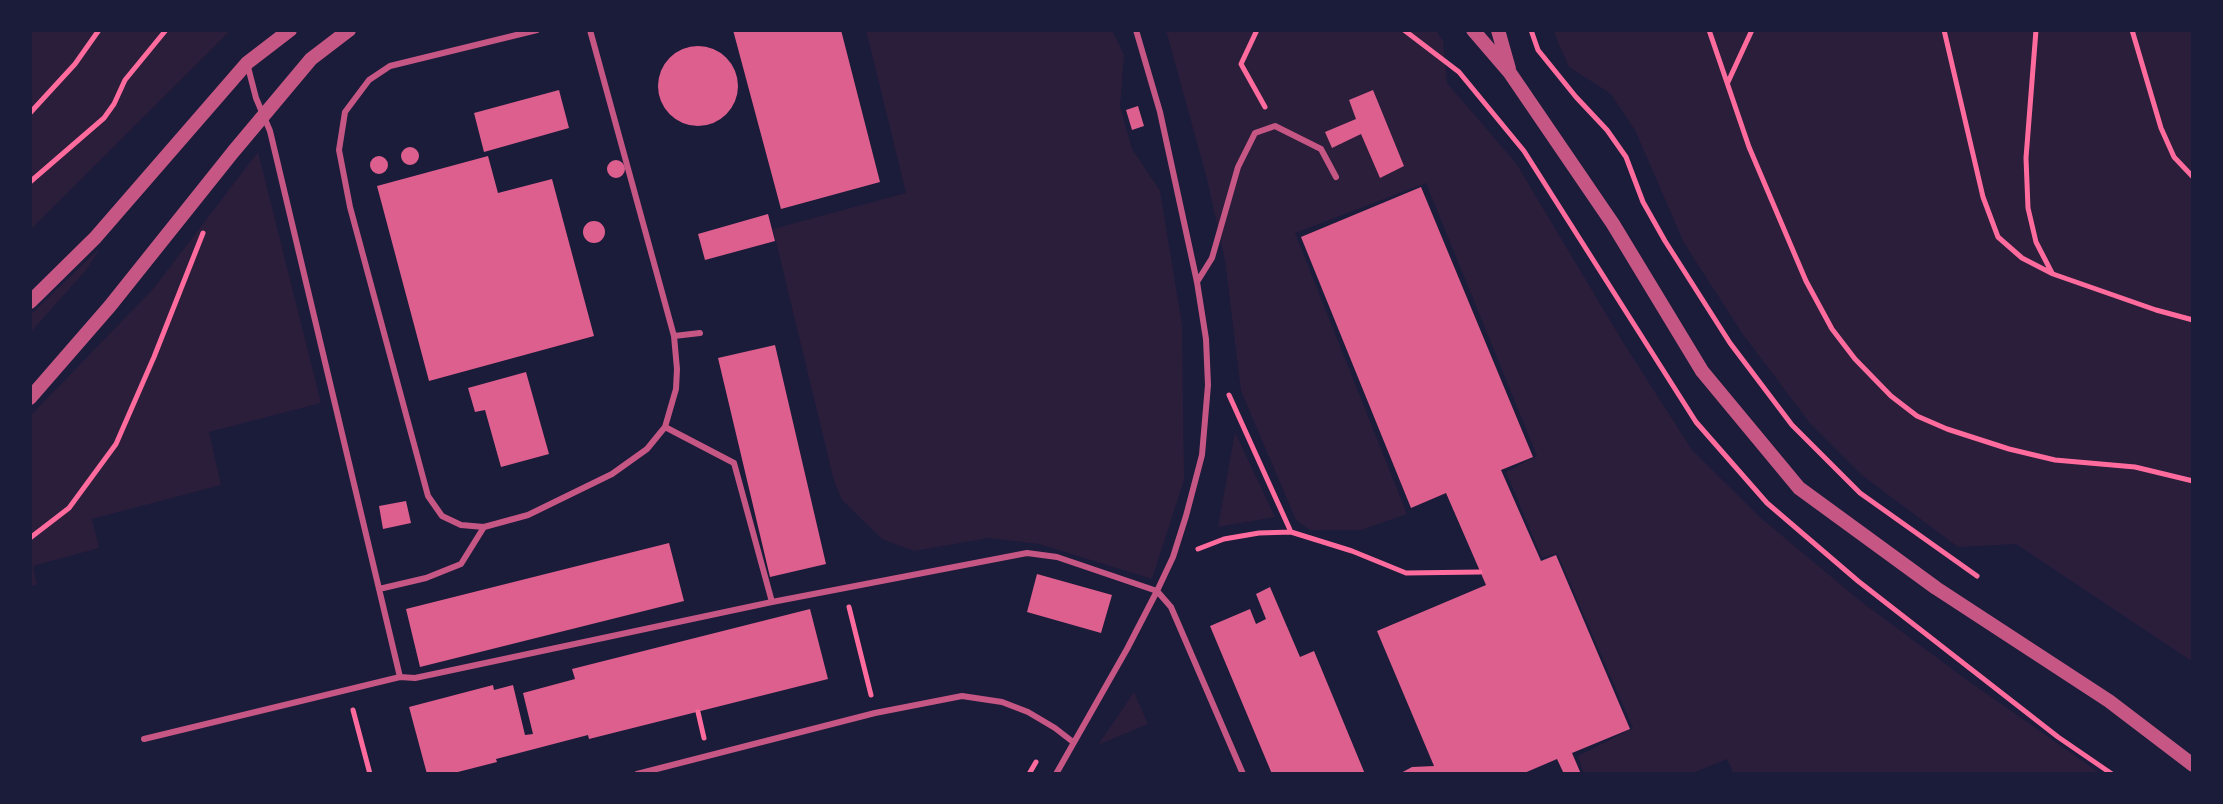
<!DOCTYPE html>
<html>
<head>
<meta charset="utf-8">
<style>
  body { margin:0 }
  #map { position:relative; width:2223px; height:804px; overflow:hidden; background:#1b1b3a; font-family:"Titillium Web",sans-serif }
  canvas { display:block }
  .frame { position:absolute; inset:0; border:32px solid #1b1b3a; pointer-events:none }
</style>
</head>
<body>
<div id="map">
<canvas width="2223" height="804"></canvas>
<div class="frame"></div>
</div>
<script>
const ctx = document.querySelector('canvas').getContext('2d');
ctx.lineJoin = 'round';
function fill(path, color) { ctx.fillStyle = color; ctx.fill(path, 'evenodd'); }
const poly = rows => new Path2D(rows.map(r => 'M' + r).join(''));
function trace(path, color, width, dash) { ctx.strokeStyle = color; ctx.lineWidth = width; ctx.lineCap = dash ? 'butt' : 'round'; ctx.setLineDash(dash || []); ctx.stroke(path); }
const green = poly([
  [30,30,231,30,30,230],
  [866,30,1112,30,1124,55,1120,106,1132,149,1160,191,1182,325,1184,480,1152,579,1039,544,989,538,914,551,882,539,842,500,834,481,773,229,906,193],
  [1166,30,1436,30,1443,41,1447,83,1516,163,1621,339,1692,450,1762,519,1859,600,1967,680,2101,774,1734,774,1727,759,1690,774,1584,774,1578,756,1633,728,1557,553,1542,558,1506,472,1537,456,1426,183,1295,233,1407,514,1361,530,1310,530,1296,520,1241,391,1225,260,1207,179],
  [1553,30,2193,30,2193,662,2016,544,1958,547,1863,476,1809,422,1742,333,1684,243,1635,130,1611,94,1569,67],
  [258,152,321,403,209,432,221,485,92,519,99,548,33,566,37,585,30,586,30,416,153,289],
  [101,247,86,270,30,333,30,315],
  [1235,432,1275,517,1218,527],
  [1134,692,1148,724,1098,745]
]);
const building = poly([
  [733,30,841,30,880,182,781,209],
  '658 86a40 40 0 1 1 80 0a40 40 0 1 1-80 0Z',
  [559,90,569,128,484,152,474,113],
  [1373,90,1404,166,1380,178,1361,134,1332,148,1325,132,1356,119,1349,100],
  [1138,106,1144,126,1132,130,1126,110],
  '401 156a9 9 0 1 1 18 0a9 9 0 1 1-18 0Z',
  [488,156,498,193,552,179,594,336,429,381,377,186],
  '370 165a9 9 0 1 1 18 0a9 9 0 1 1-18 0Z',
  '607 169a9 9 0 1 1 18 0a9 9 0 1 1-18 0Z',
  [1421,187,1533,457,1501,470,1541,561,1556,555,1630,729,1572,753,1581,774,1564,774,1557,759,1522,774,1399,774,1412,767,1434,766,1377,631,1486,585,1446,493,1411,508,1301,237],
  [768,214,775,241,705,260,698,234],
  '583 232a11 11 0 1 1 22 0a11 11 0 1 1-22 0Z',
  [775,345,826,564,770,577,718,358],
  [526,372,549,454,501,467,485,410,475,412,468,388],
  [406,501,411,523,383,529,379,506],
  [669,543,684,601,420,667,406,609],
  [1037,574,1112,595,1101,633,1027,612],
  [1270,587,1300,657,1314,651,1365,774,1272,774,1210,626,1250,609,1256,624,1266,619,1256,594],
  [810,609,828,679,589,739,588,735,496,759,497,762,450,774,427,774,409,707,493,685,494,690,513,685,525,735,533,734,523,693,575,679,572,669]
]);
const path = poly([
  [1257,30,1241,64,1265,107],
  [1404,30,1459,72,1524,151,1696,422,1767,503,1858,581,2058,737,2112,774],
  [1531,30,1538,50,1576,97,1607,130,1626,157,1643,202,1665,241,1730,343,1792,425,1860,493,1977,576],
  [1709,30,1749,147,1806,281,1832,329,1855,359,1891,396,1917,416,1947,429,2009,449,2055,460,2135,467,2193,481],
  [1944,30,1983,197,1998,237,2022,258,2053,274,2156,310,2193,320],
  [2036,30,2026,158,2028,208,2036,242,2052,273],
  [2132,30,2161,128,2174,157,2193,177],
  [1728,82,1752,30],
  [30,113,75,64,99,30],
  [30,182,104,118,114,104,125,80,166,30],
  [1229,395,1291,532],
  [30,538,69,508,116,444,154,357,203,233],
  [1198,549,1224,539,1259,533,1291,532,1352,551,1406,573,1480,572],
  [849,607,871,695],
  [353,710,370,774],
  [698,712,704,738],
  [1029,774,1036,762]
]);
const service = poly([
  [537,30,390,66,369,80,345,112,339,150,350,207,428,496,442,516,461,525,484,527,528,515,612,474,647,449,665,427,676,389,677,369,674,336,590,30],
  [1197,282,1212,258,1238,167,1255,133,1275,126,1321,149,1336,177],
  [674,336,700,333],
  [665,427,734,463,772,602],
  [379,589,426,578,461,564,484,527],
  [400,677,415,678,772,602,1027,553,1057,557,1157,591,1171,607,1243,774],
  [144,739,400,677,270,131,256,98,248,67],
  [637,774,875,713,962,696,1002,702,1028,712,1055,728,1073,742],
  [1056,774,1127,649,1157,591,1173,557,1186,516,1202,455,1208,385,1206,339,1197,282,1160,112,1136,30]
]);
const tertiary = poly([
  [1473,30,1510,73,1613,224,1702,371,1799,488,1936,588,2109,701,2193,765],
  [1498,30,1509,69],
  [30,302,95,238,247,63,290,30],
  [30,398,110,306,233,152,311,59,349,30]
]);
fill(green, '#2a1e3b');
fill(building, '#dd5f8e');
trace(path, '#ff6b9d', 5);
trace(service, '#c65784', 6);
trace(tertiary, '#c65784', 14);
</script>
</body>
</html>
